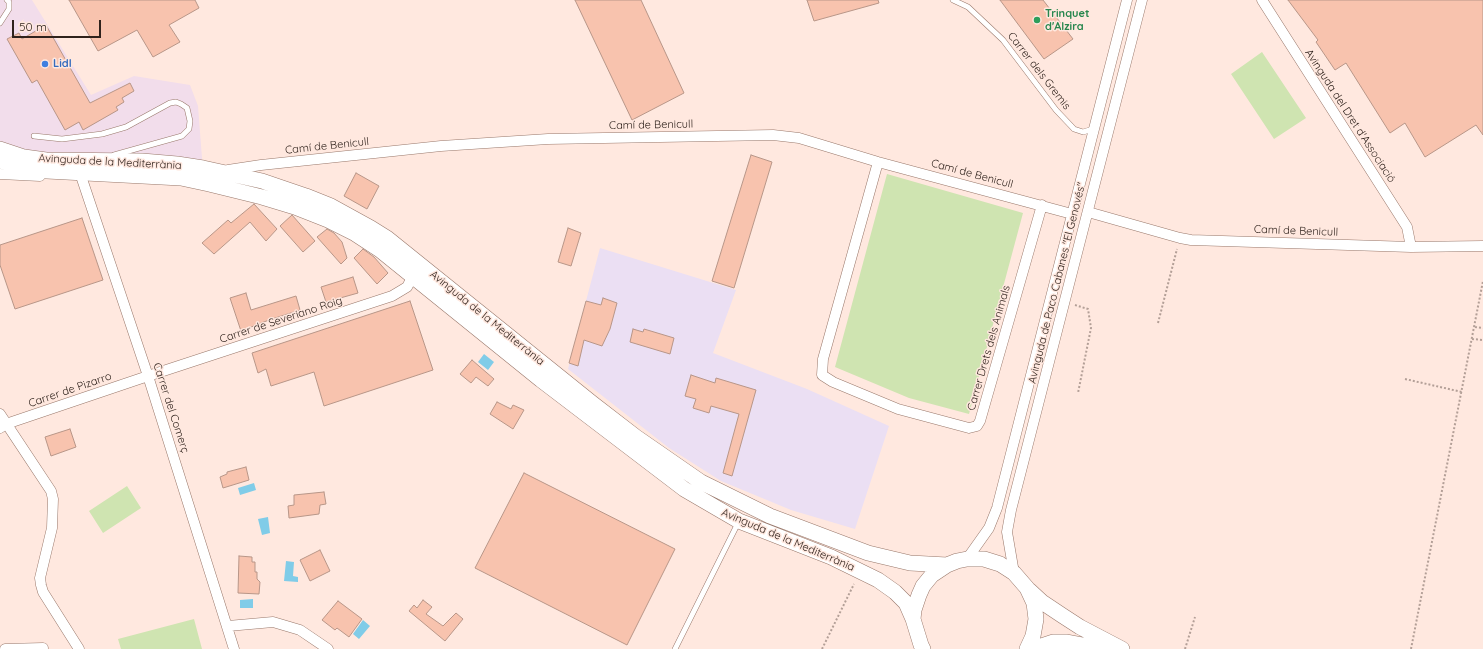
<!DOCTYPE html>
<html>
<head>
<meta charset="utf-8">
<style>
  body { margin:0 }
  #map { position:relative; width:1483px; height:649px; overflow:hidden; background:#ffe8df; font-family:Quicksand,sans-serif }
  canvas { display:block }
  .scale { position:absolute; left:12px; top:20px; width:89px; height:18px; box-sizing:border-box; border:2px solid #2f221c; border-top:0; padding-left:5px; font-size:12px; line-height:14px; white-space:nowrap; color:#2f221c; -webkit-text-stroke:3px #ffe8df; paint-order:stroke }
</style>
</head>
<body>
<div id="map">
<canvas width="1483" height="649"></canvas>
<div class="scale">50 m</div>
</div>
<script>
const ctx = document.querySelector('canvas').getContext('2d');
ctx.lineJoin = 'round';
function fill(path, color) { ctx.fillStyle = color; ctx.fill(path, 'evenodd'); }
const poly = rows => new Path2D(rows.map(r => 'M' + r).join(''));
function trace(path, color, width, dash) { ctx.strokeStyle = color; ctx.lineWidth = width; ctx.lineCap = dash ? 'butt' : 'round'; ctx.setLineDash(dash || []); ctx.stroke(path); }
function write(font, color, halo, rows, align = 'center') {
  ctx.font = font + ' Quicksand,sans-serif'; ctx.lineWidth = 3; ctx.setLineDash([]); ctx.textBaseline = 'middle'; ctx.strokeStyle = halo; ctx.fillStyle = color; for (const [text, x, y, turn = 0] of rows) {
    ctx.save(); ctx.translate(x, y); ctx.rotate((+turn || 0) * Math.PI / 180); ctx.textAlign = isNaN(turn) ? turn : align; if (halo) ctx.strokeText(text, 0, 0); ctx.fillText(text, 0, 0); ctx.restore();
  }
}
const commercial = poly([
  [0,0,32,0,91,95,134,76,190,85,198,106,203,171,0,162]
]);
const industrial = poly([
  [600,248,736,290,713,353,807,389,889,426,855,529,791,510,721,481,669,448,568,369]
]);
const green = poly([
  [1262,52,1306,118,1274,139,1231,74],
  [887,174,1023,213,969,414,909,398,835,367],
  [127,486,141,508,103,533,89,511],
  [194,619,202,649,121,649,118,639]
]);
const water = poly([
  [484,354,494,362,488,370,478,362],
  [254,483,256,490,240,495,238,488],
  [268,517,270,533,262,535,258,519],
  [286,561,294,562,293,576,298,577,298,582,284,581],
  [253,599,253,608,240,608,240,600],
  [363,620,370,626,359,639,353,634]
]);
const building = poly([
  [69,0,195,0,199,8,169,25,180,42,153,57,137,30,98,51,69,0],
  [575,0,641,0,684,93,632,120,575,0],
  [807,0,878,0,879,3,814,21,807,0],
  [1000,0,1043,0,1073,39,1044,59,1000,0],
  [1288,0,1483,0,1483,135,1476,125,1425,157,1405,123,1390,133,1346,63,1335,70,1316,42,1318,40,1288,0],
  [46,25,90,103,130,83,134,91,122,98,124,102,116,107,118,110,83,130,79,122,65,130,37,80,32,83,7,39,19,33,22,39,46,25],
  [751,155,772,162,734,288,712,281,751,155],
  [356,173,379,186,367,209,344,196,356,173],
  [254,204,277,229,266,241,250,222,214,254,202,243,228,220,231,223,254,204],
  [292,215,315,241,303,252,280,226,292,215],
  [82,218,103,280,15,309,0,265,0,245,82,218],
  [568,228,581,233,571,266,558,262,568,228],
  [327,229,334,233,342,242,347,258,341,264,317,237,327,229],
  [363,249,374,257,388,273,377,284,354,258,363,249],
  [353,277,358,293,326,302,321,287,353,277],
  [246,293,251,310,296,296,300,310,269,320,241,331,230,298,246,293],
  [603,298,617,303,610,329,602,346,584,340,578,366,569,363,586,301,601,305,603,298],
  [410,301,433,370,324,406,314,372,271,386,266,369,258,373,252,353,410,301],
  [633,329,643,332,644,329,674,338,670,354,630,342,633,329],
  [472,360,494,379,488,386,476,377,471,383,460,374,472,360],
  [691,375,715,383,716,378,756,390,732,476,723,473,739,414,711,406,709,413,693,408,696,399,685,396,691,375],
  [497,402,511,409,513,405,524,410,513,429,490,414,497,402],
  [70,429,76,447,51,456,45,437,70,429],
  [246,467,249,480,223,488,220,477,227,474,227,472,246,467],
  [524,473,675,549,627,645,475,568,524,473],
  [324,492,326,504,320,505,319,514,289,518,288,506,294,505,294,495,324,492],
  [320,550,330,571,310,581,300,560,320,550],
  [239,556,252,557,252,562,255,562,255,572,257,572,257,579,260,582,259,594,238,593,239,556],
  [423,600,432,607,426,614,443,626,456,613,463,619,445,641,409,611,414,605,417,608,423,600],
  [338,601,362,619,349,637,337,628,335,630,322,620,338,601]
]);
const path = poly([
  [1075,305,1088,309,1091,328,1078,393],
  [1158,323,1177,249],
  [1475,327,1483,328],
  [1472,339,1483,340],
  [1405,379,1462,392],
  [822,649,854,584],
  [1185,649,1195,617],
  [1411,649,1483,281]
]);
const service = poly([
  [953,0,968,7,1003,40,1056,110,1074,129,1083,132,1093,129],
  [0,23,9,9,9,2,7,0],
  [34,136,62,139,102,134,126,127,170,103,176,102,181,104,187,108,190,121,189,129,182,136,114,155],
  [675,649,738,523]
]);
const minor = poly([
  [1262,0,1407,227,1411,247],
  [878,162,823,359,822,375,833,382,898,409,969,428,977,426,980,421,1042,205],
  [228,170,261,165,441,146,548,139,773,135,799,138,878,162,1072,214],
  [0,174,40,176],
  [81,176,148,376,234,649],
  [1088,212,1180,238,1191,240,1411,247,1483,246],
  [0,414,51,491,53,499,52,528,40,578,41,585,43,592,79,649],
  [0,428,6,424,148,376,392,296,407,287,413,276],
  [967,559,989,528,997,508,1127,0],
  [1014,573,1007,532,1011,510,1142,0],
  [228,626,273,622,300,630,328,649],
  [5,649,43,648]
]);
const secondary = poly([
  [0,149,24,157,46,160,142,161,177,164,203,168,262,181,306,196,331,206,371,228,387,238,592,403,636,437,701,482,770,516,868,553,910,563,947,565],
  [0,161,21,167,47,171,181,178,209,184,262,197,295,207,328,220,354,233,380,250,541,380,684,489,739,521,831,557,878,580,895,592,906,603,913,619],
  [1029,590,1042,602,1063,616,1080,627,1122,649],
  [923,649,921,645,913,619,914,610,919,595,923,586,932,575,947,565,957,561,967,559,984,559,1000,564,1014,573,1027,588,1034,603,1036,619,1033,636,1027,649],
  [1032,649,1053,642,1067,642,1104,649]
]);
const markers = [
  [1037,20,4,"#2e9e5b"],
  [45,64,4,"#3f7fe0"]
];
const leisureNames = [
  ["Trinquet",1045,14],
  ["d'Alzira",1045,27]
];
const shopNames = [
  ["Lidl",53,64]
];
const streetNames = [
  ["Carrer dels Gremis",1039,71,52],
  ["Avinguda del Dret d'Associació",1350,116,57],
  ["Camí de Benicull",651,125,-1],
  ["Camí de Benicull",327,146,-6],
  ["Avinguda de la Mediterrània",110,162,3],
  ["Camí de Benicull",972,174,15],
  ["Camí de Benicull",1296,231,2],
  ["Avinguda de Paco Cabanes \"El Genovés\"",1057,283,-76],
  ["Avinguda de la Mediterrània",487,318,39],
  ["Carrer de Severiano Roig",281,320,-18],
  ["Carrer Drets dels Animals",989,348,-74],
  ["Carrer de Pizarro",70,390,-19],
  ["Carrer del Comerç",171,408,72],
  ["Avinguda de la Mediterrània",788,540,23]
];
fill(commercial, '#f2ddeb');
fill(industrial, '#ebdff3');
fill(green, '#cfe4b1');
fill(water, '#80cce8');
fill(building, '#f8c3ae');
trace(building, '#b89688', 1);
trace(service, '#99786b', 6);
trace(minor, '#99786b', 11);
trace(secondary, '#99786b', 16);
trace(path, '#b39f97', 2, [2, 2]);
trace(service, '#fff', 5);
trace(minor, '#fff', 10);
trace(secondary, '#fff', 15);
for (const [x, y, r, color] of markers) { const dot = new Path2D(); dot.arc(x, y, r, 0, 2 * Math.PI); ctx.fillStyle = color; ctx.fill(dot); trace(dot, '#ffe8df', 1.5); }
write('bold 11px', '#27864d', '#ffe8df', leisureNames, 'left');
write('bold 11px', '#366cbe', '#ffe8df', shopNames, 'left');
write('11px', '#2f221c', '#ffe8df', streetNames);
</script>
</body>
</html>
